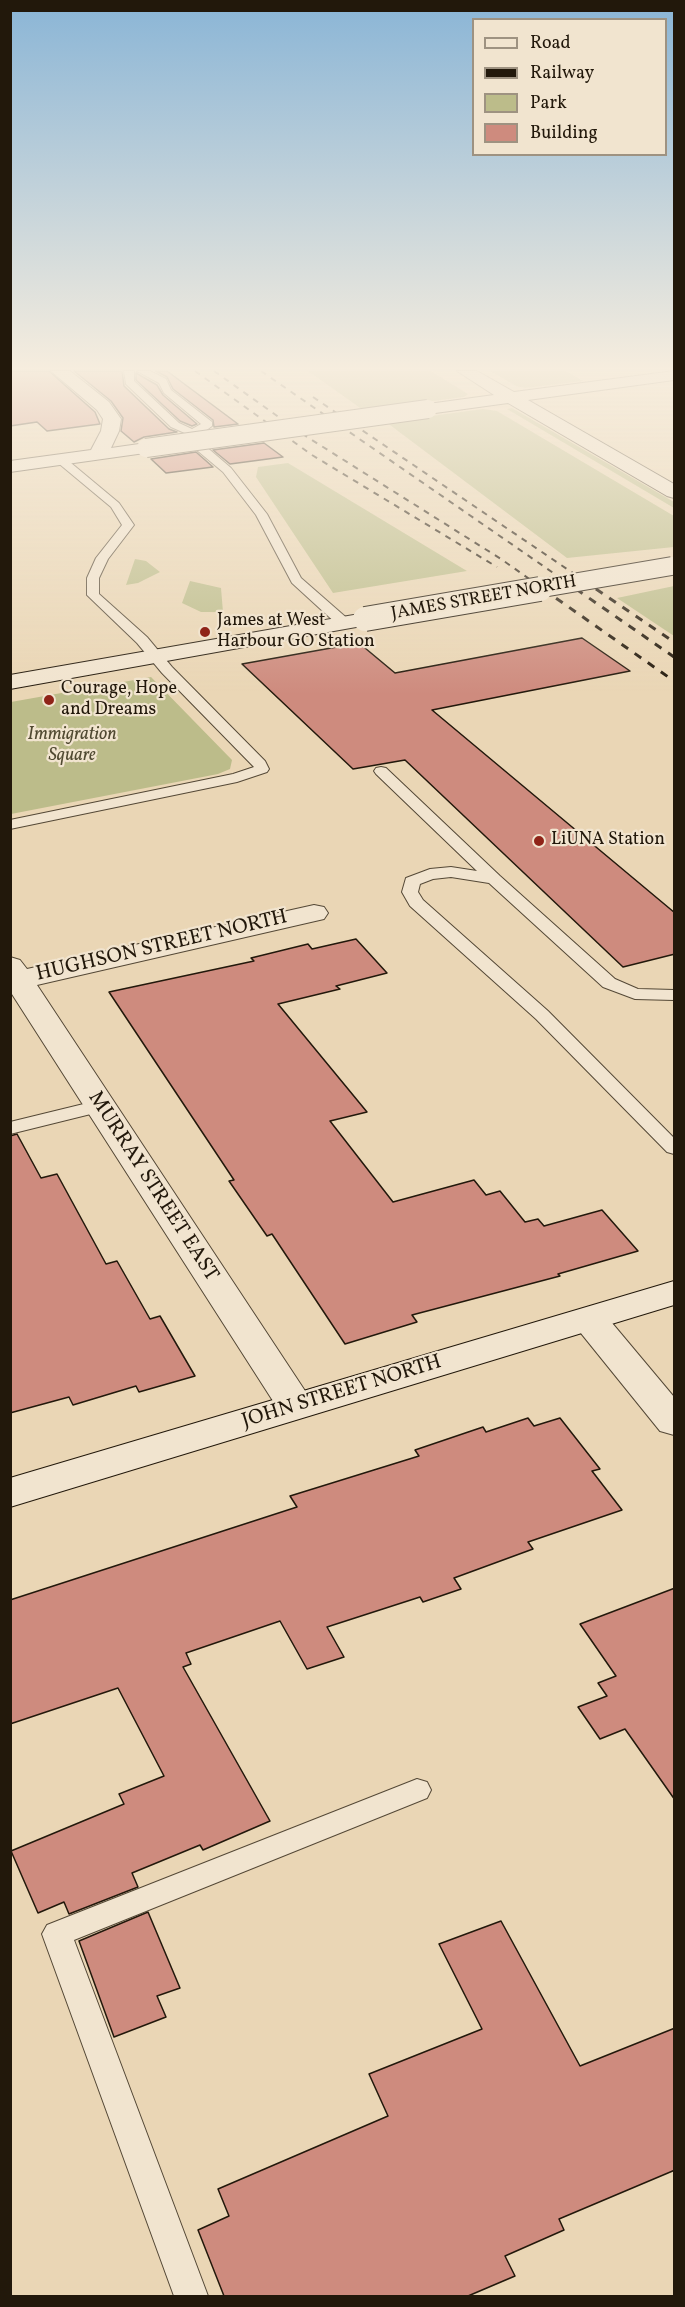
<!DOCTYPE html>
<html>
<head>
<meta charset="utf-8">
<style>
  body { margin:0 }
  #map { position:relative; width:685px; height:2307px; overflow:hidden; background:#ead6b5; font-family:Vollkorn,serif }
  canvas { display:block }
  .frame { position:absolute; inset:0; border:12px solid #22180b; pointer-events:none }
  .legend { position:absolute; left:472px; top:18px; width:195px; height:138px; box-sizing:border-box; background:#f1e4cf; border:2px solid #9e9281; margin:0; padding:8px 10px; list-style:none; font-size:18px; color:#22180b }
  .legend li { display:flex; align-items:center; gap:12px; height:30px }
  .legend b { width:30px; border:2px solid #9e9281 }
</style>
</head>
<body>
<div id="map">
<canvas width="685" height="2307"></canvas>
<div class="frame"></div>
<ul class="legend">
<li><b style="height:8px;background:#f1e4cf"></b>Road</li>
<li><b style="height:8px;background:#22180b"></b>Railway</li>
<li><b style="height:16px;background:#bcbc8a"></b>Park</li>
<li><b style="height:16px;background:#ce8b7e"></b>Building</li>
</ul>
</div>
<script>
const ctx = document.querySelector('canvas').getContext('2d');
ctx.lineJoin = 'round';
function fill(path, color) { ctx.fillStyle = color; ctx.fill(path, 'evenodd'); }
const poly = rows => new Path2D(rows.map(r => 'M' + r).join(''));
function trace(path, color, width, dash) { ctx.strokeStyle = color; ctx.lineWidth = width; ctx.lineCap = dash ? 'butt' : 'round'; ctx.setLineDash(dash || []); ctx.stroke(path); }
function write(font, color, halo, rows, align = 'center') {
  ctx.font = font + ' Vollkorn,serif'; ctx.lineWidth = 4.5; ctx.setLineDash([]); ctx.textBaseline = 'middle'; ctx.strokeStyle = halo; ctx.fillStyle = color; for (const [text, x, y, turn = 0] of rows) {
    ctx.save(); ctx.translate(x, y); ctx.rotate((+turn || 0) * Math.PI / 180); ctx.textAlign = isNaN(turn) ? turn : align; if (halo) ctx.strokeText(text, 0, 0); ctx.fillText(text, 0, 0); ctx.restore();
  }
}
const green = poly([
  [308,371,431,371,468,394,464,397,363,410],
  [490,371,566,371,583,381,525,388,516,386],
  [512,408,674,502,674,508,507,409],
  [483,409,497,411,674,516,674,547,567,558,386,422],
  [288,463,467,571,333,593,256,477,258,467],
  [135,559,146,561,160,572,138,583,126,585],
  [190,581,221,588,223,612,201,612,182,603],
  [674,586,674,636,617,598],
  [151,677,232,760,230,769,218,774,11,814,11,702]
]);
const building = poly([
  [10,371,49,371,95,412,100,424,47,431,37,422,10,426,10,371],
  [74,371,122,371,124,386,169,429,177,432,144,437,134,442,121,431,123,418,111,401,74,371],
  [156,371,167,371,238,424,214,427,213,420,173,389,167,377,156,371],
  [136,373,157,385,163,395,197,424,192,426,180,421,136,380,136,373],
  [264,443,283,457,230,464,213,450,264,443],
  [196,452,213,467,166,473,151,459,196,452],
  [582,638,630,671,432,710,675,913,675,954,623,967,405,760,353,769,242,664,359,643,395,673,582,638],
  [356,939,387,973,336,986,340,989,278,1004,367,1112,330,1121,393,1202,474,1180,486,1195,500,1191,525,1222,538,1219,544,1226,602,1210,638,1251,558,1274,560,1276,412,1315,417,1322,345,1344,272,1234,267,1236,229,1181,234,1180,109,992,254,961,251,958,308,944,312,949,356,939],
  [17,1134,41,1178,57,1174,106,1264,117,1261,150,1319,160,1316,195,1376,139,1392,136,1386,73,1405,69,1397,10,1413,10,1136,17,1134],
  [528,1418,534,1426,560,1418,600,1469,592,1471,622,1510,528,1542,533,1549,454,1578,461,1589,423,1602,420,1597,327,1627,344,1657,307,1669,280,1621,186,1653,191,1664,183,1667,270,1821,203,1850,200,1845,132,1873,138,1887,69,1914,64,1902,38,1913,11,1851,124,1804,119,1794,164,1776,118,1688,10,1724,10,1600,297,1507,290,1496,419,1456,415,1450,483,1427,486,1432,528,1418],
  [675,1588,675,1800,625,1729,600,1739,578,1707,607,1696,598,1683,616,1676,580,1624,675,1588],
  [148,1912,180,1988,157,1996,166,2017,114,2037,79,1941,148,1912],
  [501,1921,580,2066,675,2028,675,2170,559,2219,564,2230,505,2256,515,2276,468,2296,224,2296,198,2230,229,2216,218,2189,388,2116,369,2074,482,2029,439,1944,501,1921]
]);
const lane = poly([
  [124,371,134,371,134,381,179,423,192,429,201,424,164,393,159,383,137,371,150,371,166,379,171,390,212,422,212,426,196,438,231,468,267,514,301,578,349,620,349,626,339,626,292,583,256,515,223,472,186,441,187,434,171,427,126,384,124,371],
  [57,458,65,458,119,503,134,525,108,559,99,578,99,594,147,637,172,667,265,761,269,769,267,772,237,782,10,829,10,820,233,774,254,767,162,673,137,643,87,595,87,578,96,558,122,525,111,507,57,462,57,458],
  [381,767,386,768,500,876,615,979,638,989,674,990,674,1000,635,999,603,987,489,883,451,877,433,879,420,884,418,892,423,900,548,1011,674,1138,674,1154,667,1152,536,1019,410,906,402,892,406,878,430,869,451,867,477,871,376,774,374,771,376,768,381,767],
  [100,1100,109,1106,107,1110,10,1134,10,1122,100,1100],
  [417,1779,427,1782,431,1790,427,1798,74,1940,208,2296,174,2296,42,1934,47,1925,417,1779]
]);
const street = poly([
  [51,371,70,371,109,402,121,419,119,431,111,448,146,443,155,448,152,452,10,472,10,461,91,450,101,431,103,419,97,410,51,371],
  [457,371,477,371,514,392,674,371,674,380,528,400,674,484,674,498,667,496,508,403,428,414,422,413,420,409,422,405,428,404,494,395,457,371],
  [314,905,324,907,328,913,324,919,37,985,315,1406,310,1415,296,1419,282,1415,10,991,10,957,20,960,27,969,314,905],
  [589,1307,602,1311,674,1397,674,1435,660,1431,576,1327,571,1319,576,1311,589,1307]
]);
const secondary = poly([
  [365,613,373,614,376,619,373,624,10,689,10,675,365,613],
  [674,1281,674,1305,10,1507,10,1478,674,1281]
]);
const railFar1 = poly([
  [195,371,312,455,497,567],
  [214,371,304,435,501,559,545,590],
  [261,371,578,590],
  [313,397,598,590]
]);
const rail = poly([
  [543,589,674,681],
  [576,589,674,657],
  [596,589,674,642]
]);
const streetBridge = poly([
  [146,448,428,409]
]);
const secondaryBridgeFar1 = poly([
  [531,590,672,566]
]);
const secondaryBridge = poly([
  [365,619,540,589]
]);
const markers = [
  [205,632,6,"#8f2418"],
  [49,700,6,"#8f2418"],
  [539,841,6,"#8f2418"]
];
const farStreetnames = [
  ["JAMES STREET NORTH",484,599,-10]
];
const farPoinames = [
  ["James at West",217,622],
  ["Harbour GO Station",217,643],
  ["Courage, Hope",61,690],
  ["and Dreams",61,711],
  ["LiUNA Station",551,841]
];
const farParknames = [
  ["Immigration",72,736],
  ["Square",72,757]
];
const streetNames = [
  ["HUGHSON STREET NORTH",162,947,-13],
  ["MURRAY STREET EAST",152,1187,57],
  ["JOHN STREET NORTH",342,1393,-17]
];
fill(green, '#bcbc8a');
fill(building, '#ce8b7e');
trace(building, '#22180b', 1.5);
trace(lane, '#544836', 2);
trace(street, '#544836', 2);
trace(secondary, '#22180b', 2);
fill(lane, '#f1e4cf');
fill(street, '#f1e4cf');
fill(secondary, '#f1e4cf');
trace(railFar1, '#22180b', 2, [6, 6]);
trace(rail, '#22180b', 3, [8, 8]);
trace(streetBridge, '#544836', 20, []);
trace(secondaryBridgeFar1, '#22180b', 20, []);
trace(secondaryBridge, '#22180b', 26, []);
trace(streetBridge, '#f1e4cf', 18);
trace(secondaryBridgeFar1, '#f1e4cf', 18);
trace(secondaryBridge, '#f1e4cf', 24);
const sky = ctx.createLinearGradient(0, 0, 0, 694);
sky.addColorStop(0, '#8ab5d6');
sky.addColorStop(0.53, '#f6edde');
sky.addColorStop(1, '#f6edde00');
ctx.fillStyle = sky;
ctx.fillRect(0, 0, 685, 694);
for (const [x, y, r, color] of markers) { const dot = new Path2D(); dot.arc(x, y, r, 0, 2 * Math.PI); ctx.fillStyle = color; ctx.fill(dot); trace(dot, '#f1e4cf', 2); }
write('18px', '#22180b', '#f1e4cf', farStreetnames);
write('18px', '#22180b', '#f1e4cf', farPoinames, 'left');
write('italic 18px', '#504931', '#f1e4cf', farParknames);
write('21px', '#22180b', '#f1e4cf', streetNames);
</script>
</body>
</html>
